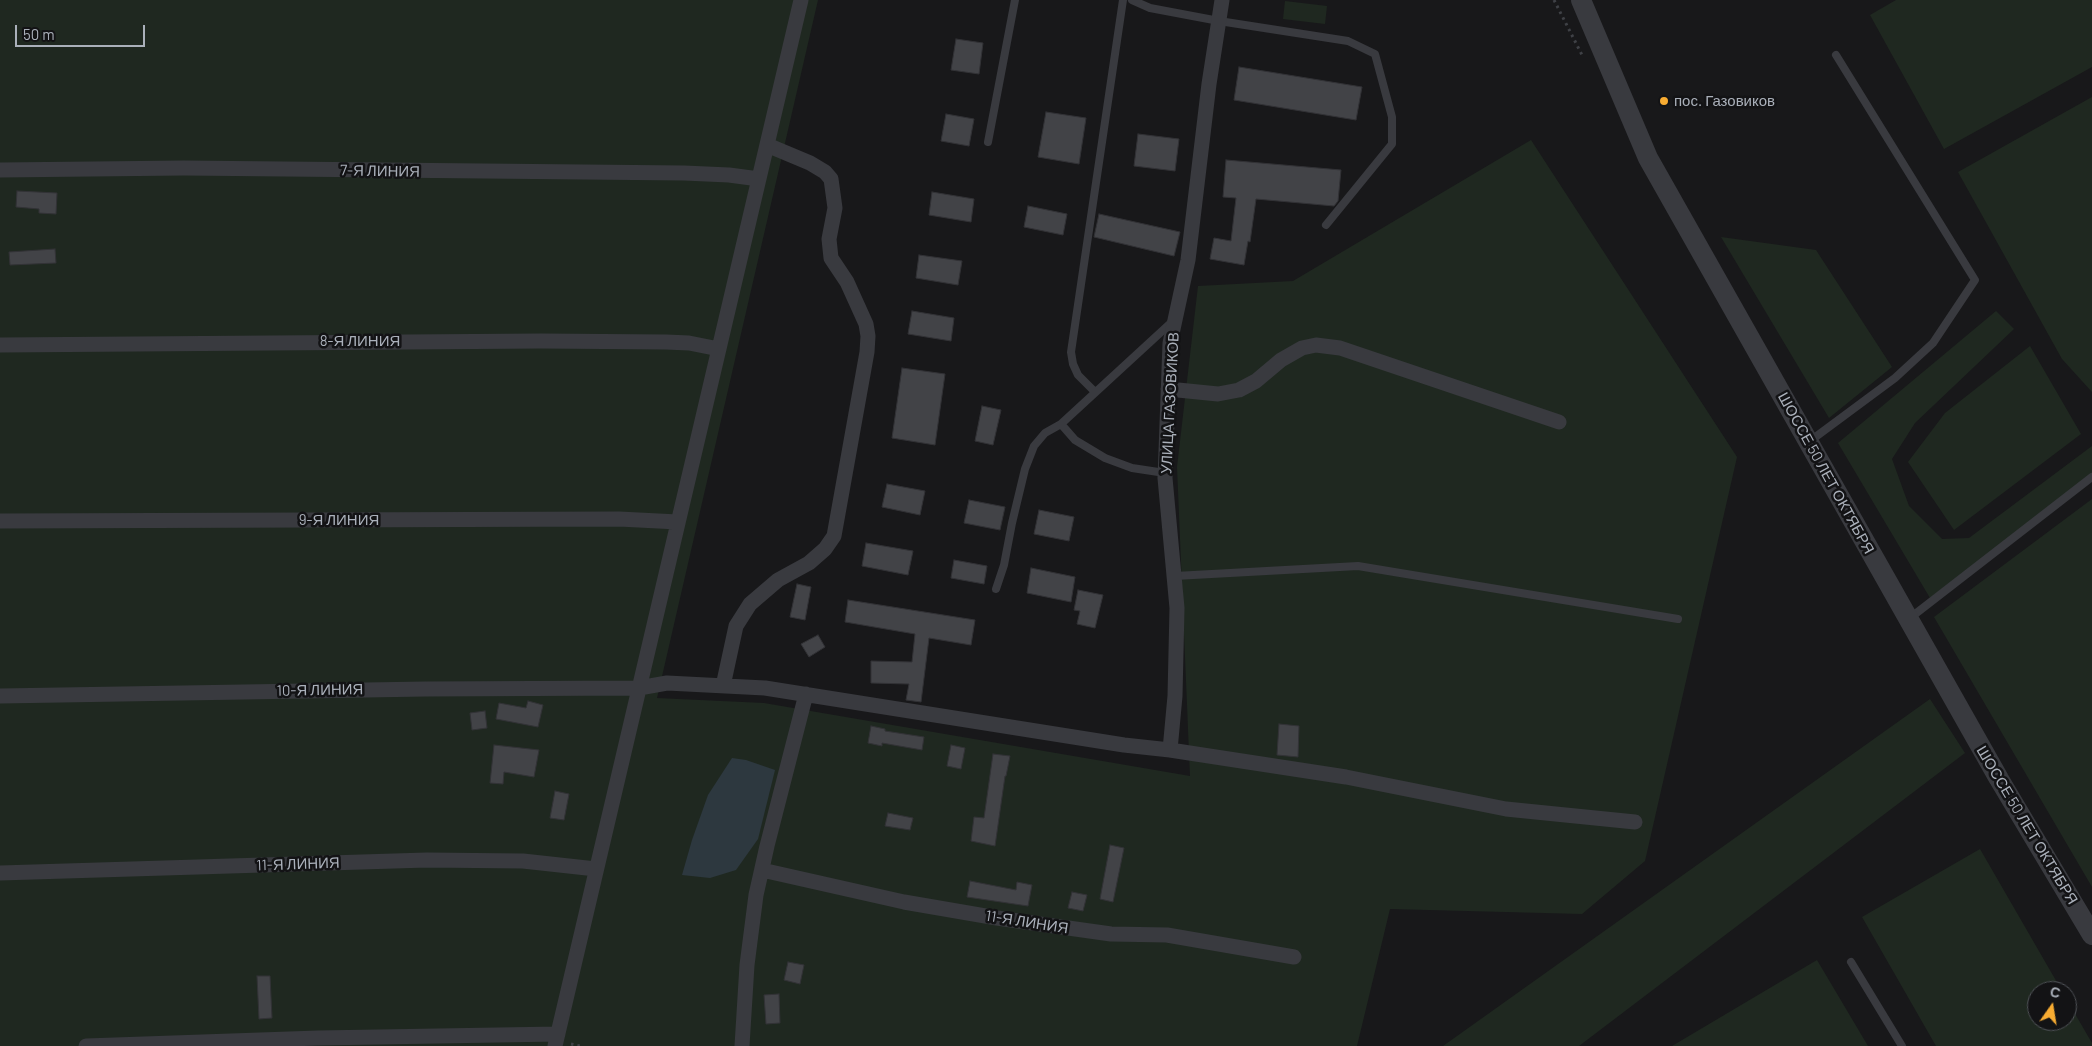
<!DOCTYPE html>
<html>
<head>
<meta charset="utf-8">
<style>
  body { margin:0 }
  #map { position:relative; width:2092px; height:1046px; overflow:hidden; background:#18181a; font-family:Barlow,sans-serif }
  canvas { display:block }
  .north { position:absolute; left:2027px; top:981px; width:50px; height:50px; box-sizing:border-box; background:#131315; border:1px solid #4f5257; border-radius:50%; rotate:13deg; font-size:14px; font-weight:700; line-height:20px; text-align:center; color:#aab0ba }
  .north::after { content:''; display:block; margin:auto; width:18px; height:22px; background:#f8ac32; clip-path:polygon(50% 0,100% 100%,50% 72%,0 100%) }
  .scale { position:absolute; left:15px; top:25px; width:130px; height:22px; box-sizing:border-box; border:2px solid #aab0ba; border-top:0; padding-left:6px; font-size:15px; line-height:18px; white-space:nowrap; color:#aab0ba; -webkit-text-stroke:4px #131315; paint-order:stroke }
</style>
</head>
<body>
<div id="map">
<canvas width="2092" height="1046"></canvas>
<div class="north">С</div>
<div class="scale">50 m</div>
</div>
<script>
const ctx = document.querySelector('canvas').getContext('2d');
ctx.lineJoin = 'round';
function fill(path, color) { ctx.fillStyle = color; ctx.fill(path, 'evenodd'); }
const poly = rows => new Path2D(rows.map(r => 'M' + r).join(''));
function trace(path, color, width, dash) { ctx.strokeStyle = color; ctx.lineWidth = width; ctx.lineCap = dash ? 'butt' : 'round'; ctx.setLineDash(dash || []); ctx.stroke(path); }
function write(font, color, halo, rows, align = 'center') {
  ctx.font = font + ' Barlow,sans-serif'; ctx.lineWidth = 5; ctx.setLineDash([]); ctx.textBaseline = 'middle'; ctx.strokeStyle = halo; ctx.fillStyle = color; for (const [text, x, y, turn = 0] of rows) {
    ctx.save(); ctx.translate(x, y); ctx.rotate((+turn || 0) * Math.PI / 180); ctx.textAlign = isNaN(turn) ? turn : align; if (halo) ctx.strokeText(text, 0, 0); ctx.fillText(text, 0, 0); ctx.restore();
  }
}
const green = poly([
  [0,0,818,0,657,698,764,703,1190,776,1177,467,1198,286,1293,281,1531,140,1737,457,1645,861,1582,914,1390,909,1357,1046,0,1046],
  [1896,0,2092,0,2092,67,1944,149,1870,15],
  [1285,1,1327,6,1325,24,1283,19],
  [2092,97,2092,392,2062,359,1958,172],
  [1721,237,1816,250,1892,367,1829,418],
  [1996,311,2014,329,1915,423,1892,459,1909,506,1942,539,1969,538,2092,446,2092,476,1930,598,1838,443],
  [2030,346,2081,434,1954,530,1908,462,1945,413],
  [2092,499,2092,887,1934,617],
  [1930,699,1965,753,1579,1046,1443,1046],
  [1980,849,2062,991,2037,991,2037,1021,2067,1021,2067,1000,2092,1043,2092,1046,1936,1046,1862,917],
  [1817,960,1868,1046,1672,1046]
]);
const water = poly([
  [732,758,746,760,775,770,758,839,736,870,710,878,682,875,692,840,708,795]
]);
const building = poly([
  [956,39,983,43,979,74,951,70,956,39],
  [1239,67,1362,87,1356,120,1234,100,1239,67],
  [1046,112,1086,118,1079,164,1038,157,1046,112],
  [946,114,974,119,969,146,941,141,946,114],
  [1138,134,1179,139,1175,171,1134,166,1138,134],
  [1226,160,1341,170,1338,201,1334,206,1256,199,1250,242,1248,241,1244,265,1210,259,1214,238,1231,241,1236,198,1223,197,1226,160],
  [17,191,57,193,56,214,39,213,39,209,16,207,17,191],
  [932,192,974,199,971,222,929,215,932,192],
  [1028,206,1067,214,1063,235,1024,227,1028,206],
  [1099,214,1180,232,1174,256,1094,237,1099,214],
  [55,249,56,263,10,265,9,252,55,249],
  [919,255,962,261,958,285,916,278,919,255],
  [912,311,954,318,951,341,908,334,912,311],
  [902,368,945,374,935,445,892,438,902,368],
  [982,406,1001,410,993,445,975,441,982,406],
  [887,484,925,491,920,515,882,507,887,484],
  [969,500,1005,507,1000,530,964,523,969,500],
  [1039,510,1074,517,1069,541,1034,534,1039,510],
  [866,543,913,551,908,575,862,566,866,543],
  [954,560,987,566,984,584,951,578,954,560],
  [1031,568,1075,577,1071,602,1027,593,1031,568],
  [797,584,811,587,805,620,790,617,797,584],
  [1078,590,1103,595,1095,628,1077,624,1080,611,1074,610,1078,590],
  [848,600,975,620,971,645,929,638,921,702,906,700,909,684,871,683,871,661,912,662,915,634,845,622,848,600],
  [818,635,825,647,809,657,801,644,818,635],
  [528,701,543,705,538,727,496,719,499,703,526,708,528,701],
  [485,711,487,728,472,730,470,713,485,711],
  [1279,724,1299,726,1298,757,1277,755,1279,724],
  [871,726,885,729,885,731,924,737,922,750,882,743,882,746,868,743,871,726],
  [494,745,539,750,534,777,504,772,503,784,490,783,494,745],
  [951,745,965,748,961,769,947,766,951,745],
  [993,754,1010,756,1006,776,1005,776,995,846,971,841,974,817,984,818,993,754],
  [555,791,569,794,564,820,550,818,555,791],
  [888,813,913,818,910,830,885,826,888,813],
  [1110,845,1124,848,1113,902,1100,899,1110,845],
  [970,881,1016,890,1017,882,1032,885,1028,906,967,897,970,881],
  [1072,892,1087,895,1083,911,1068,908,1072,892],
  [788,962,804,965,800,984,784,980,788,962],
  [257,976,270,976,272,1018,259,1019,257,976],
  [779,994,780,1023,766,1024,764,995,779,994]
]);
const path = poly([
  [1554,0,1583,57],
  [571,1044,580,1046]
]);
const service = poly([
  [1132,0,1150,8,1219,21,1348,41,1375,54,1392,117,1392,144,1326,225],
  [988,142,1015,0],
  [1095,392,1078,375,1073,364,1071,352,1123,0],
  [1061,424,1075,440,1105,458,1132,468,1165,473],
  [1810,441,1895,378,1933,343,1975,280,1836,55],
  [1175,576,1358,566,1678,619],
  [996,589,1004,565,1012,523,1025,469,1034,446,1045,433,1061,424,1173,321],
  [1910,618,2092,477],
  [1851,962,1902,1046]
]);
const minor = poly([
  [0,170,184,168,684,173,729,175,759,179],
  [0,345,541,341,666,342,689,343,719,349],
  [1168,389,1218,394,1239,390,1256,381,1281,360,1302,348,1316,345,1340,348,1559,422],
  [0,521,619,519,678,522],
  [723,686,736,626,750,604,778,580,809,563,825,549,834,536,867,352,868,336,866,324,847,282,831,258,829,239,835,208,831,179,825,172,810,163,767,145],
  [0,696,426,689,639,688,667,683,765,688,1124,745,1170,750,1346,777,1506,809,1635,822],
  [1170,750,1175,696,1177,608,1165,478,1170,343,1188,260,1209,84,1222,0],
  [762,870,904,902,997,918,1111,934,1167,935,1294,957],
  [0,873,427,860,523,861,596,869],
  [86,1046,318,1038,558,1034],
  [555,1046,801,0],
  [742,1046,747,965,756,895,767,846,806,694]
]);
const tertiary = poly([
  [1581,0,1648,158,1999,779,2092,935]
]);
const markers = [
  [1664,101,5,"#f8ac32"]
];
const poiNames = [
  ["пос. Газовиков",1674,101]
];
const streetNames = [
  ["7-Я ЛИНИЯ",380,171,1],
  ["8-Я ЛИНИЯ",360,341],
  ["УЛИЦА ГАЗОВИКОВ",1170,403,-87],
  ["ШОССЕ 50 ЛЕТ ОКТЯБРЯ",1826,473,61],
  ["9-Я ЛИНИЯ",339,520],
  ["10-Я ЛИНИЯ",320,690,-1],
  ["ШОССЕ 50 ЛЕТ ОКТЯБРЯ",2027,825,59],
  ["11-Я ЛИНИЯ",298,864,-2],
  ["11-Я ЛИНИЯ",1027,922,9]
];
fill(green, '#1f2820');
fill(water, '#2d383f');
fill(building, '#424347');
trace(building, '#323236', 1);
trace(path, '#3f4146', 3, [2.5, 4]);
trace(service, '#393a3f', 8);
trace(minor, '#393a3f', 15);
trace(tertiary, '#393a3f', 20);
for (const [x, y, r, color] of markers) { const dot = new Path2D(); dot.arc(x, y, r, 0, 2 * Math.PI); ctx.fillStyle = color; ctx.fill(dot); trace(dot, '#131315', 2); }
write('15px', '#aab0ba', '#131315', poiNames, 'left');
write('15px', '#aab0ba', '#131315', streetNames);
</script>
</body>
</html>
